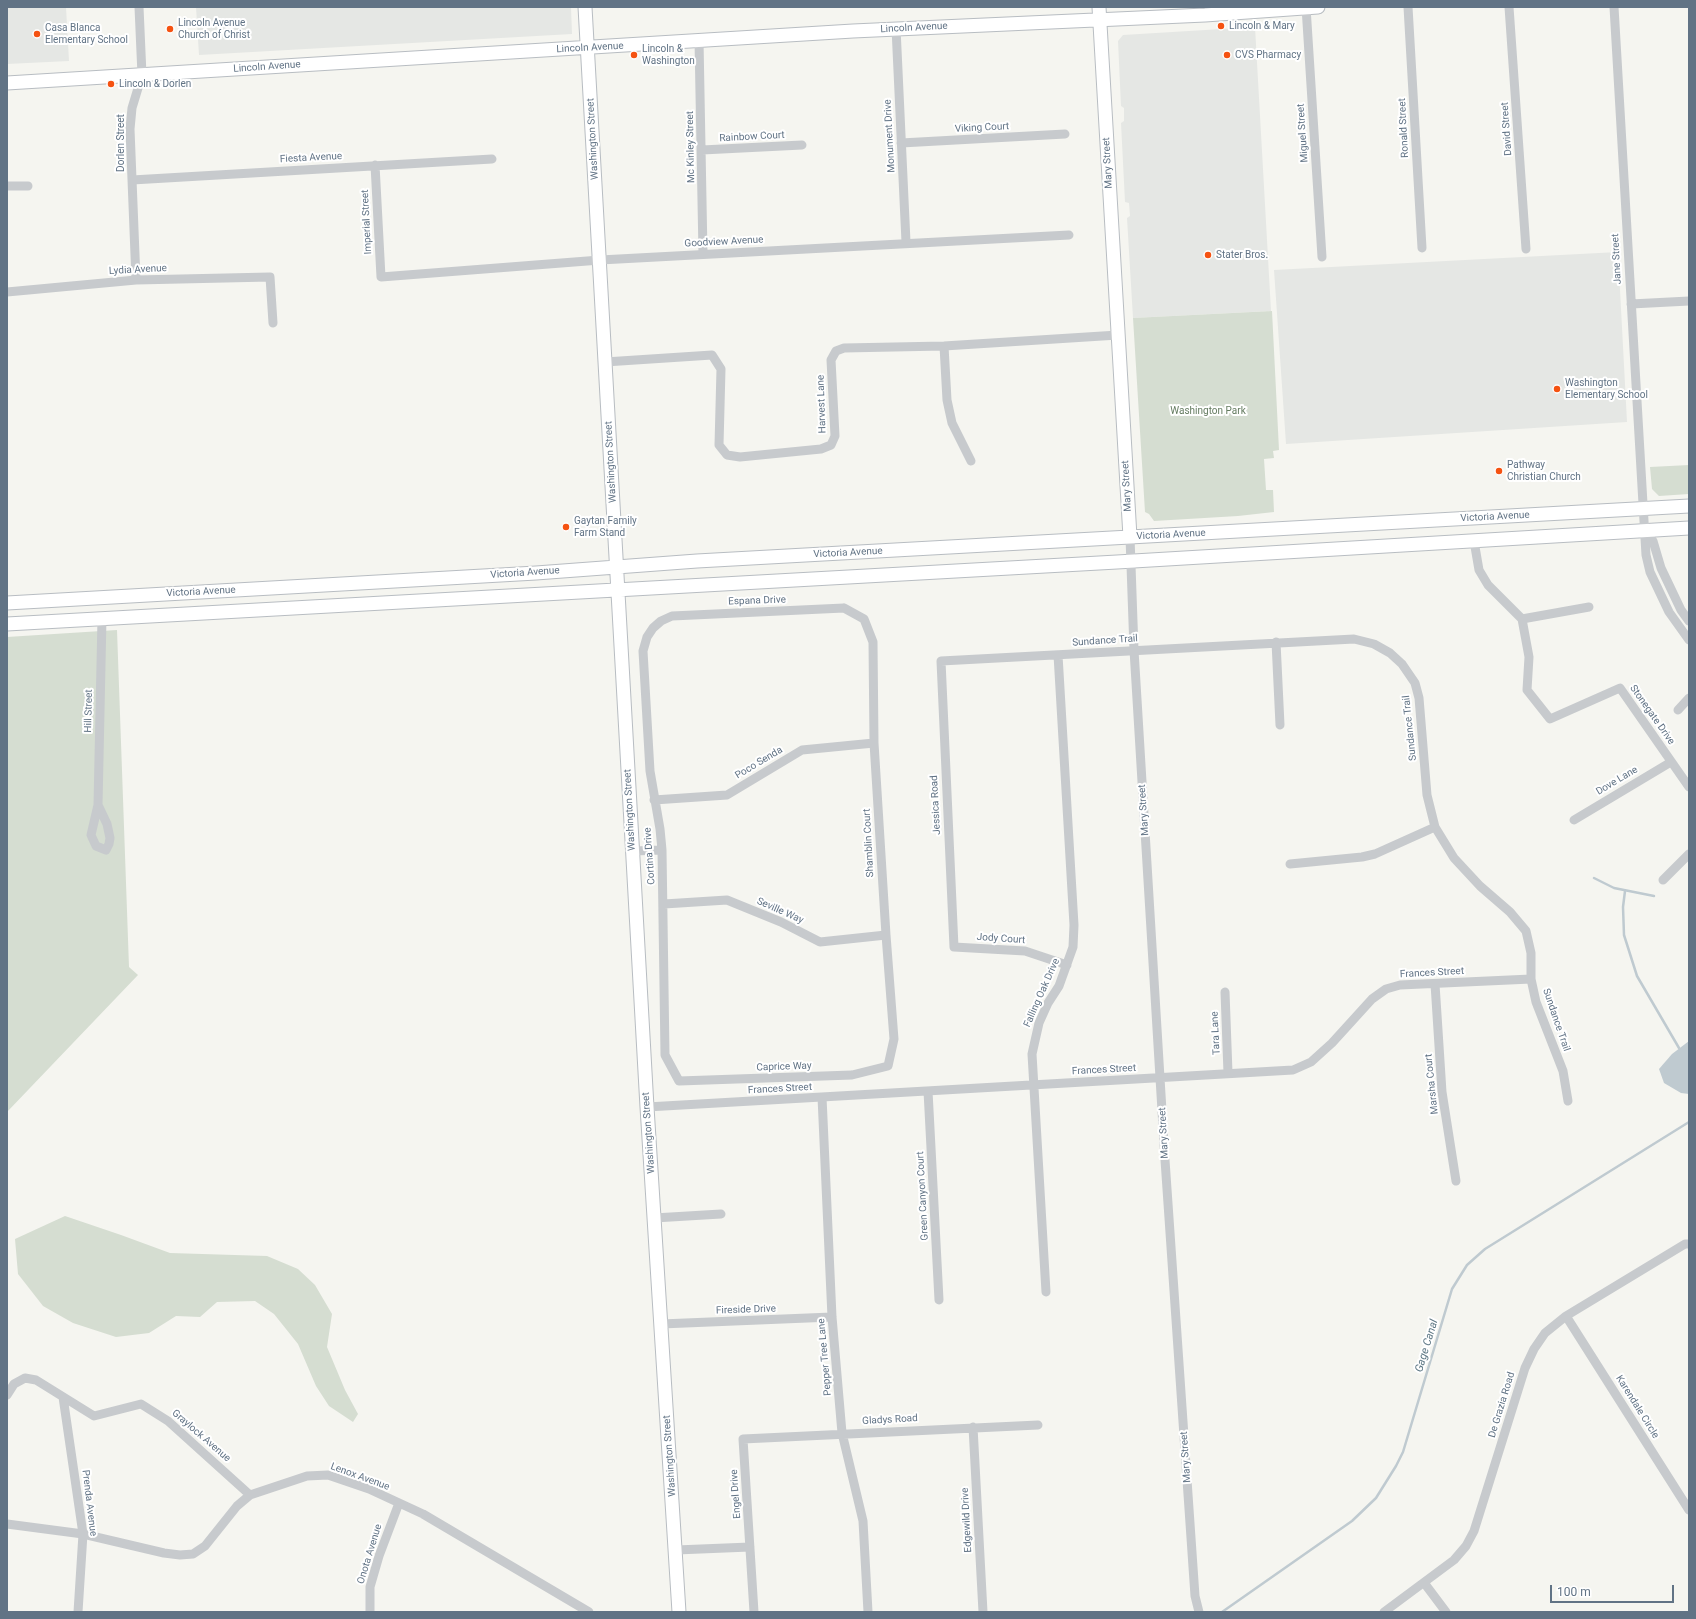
<!DOCTYPE html>
<html>
<head>
<meta charset="utf-8">
<style>
  body { margin:0 }
  #map { position:relative; width:1696px; height:1619px; overflow:hidden; background:#f5f5f0; font-family:Roboto,sans-serif }
  canvas { display:block }
  .frame { position:absolute; inset:0; border:8px solid #617385; pointer-events:none }
  .scale { position:absolute; left:1550px; top:1585px; width:124px; height:18px; box-sizing:border-box; border:2px solid #617385; border-top:0; padding-left:5px; font-size:12px; line-height:14px; white-space:nowrap; color:#617385; -webkit-text-stroke:3px #fff; paint-order:stroke }
</style>
</head>
<body>
<div id="map">
<canvas width="1696" height="1619"></canvas>
<div class="frame"></div>
<div class="scale">100 m</div>
</div>
<script>
const ctx = document.querySelector('canvas').getContext('2d');
ctx.lineJoin = 'round';
function fill(path, color) { ctx.fillStyle = color; ctx.fill(path, 'evenodd'); }
const poly = rows => new Path2D(rows.map(r => 'M' + r).join(''));
function trace(path, color, width, dash) { ctx.strokeStyle = color; ctx.lineWidth = width; ctx.lineCap = dash ? 'butt' : 'round'; ctx.setLineDash(dash || []); ctx.stroke(path); }
function write(font, color, halo, rows, align = 'center') {
  ctx.font = font + ' Roboto,sans-serif'; ctx.lineWidth = 4; ctx.setLineDash([]); ctx.textBaseline = 'middle'; ctx.strokeStyle = halo; ctx.fillStyle = color; for (const [text, x, y, turn = 0] of rows) {
    ctx.save(); ctx.translate(x, y); ctx.rotate((+turn || 0) * Math.PI / 180); ctx.textAlign = isNaN(turn) ? turn : align; if (halo) ctx.strokeText(text, 0, 0); ctx.fillText(text, 0, 0); ctx.restore();
  }
}
const built = poly([
  [7,7,66,7,69,61,7,64],
  [196,7,571,7,572,34,199,55],
  [1255,27,1271,311,1133,318,1127,218,1130,216,1129,203,1125,202,1121,123,1124,121,1124,108,1121,106,1118,41,1123,35],
  [1618,252,1627,422,1286,444,1274,270]
]);
const green = poly([
  [1272,311,1279,450,1273,451,1274,458,1264,459,1266,490,1273,490,1274,512,1238,516,1154,521,1149,514,1145,512,1133,318],
  [1689,465,1689,494,1659,496,1652,489,1650,467],
  [117,630,129,967,138,975,7,1112,7,637],
  [65,1216,121,1235,170,1253,267,1256,298,1269,315,1285,332,1314,327,1347,345,1390,358,1414,353,1422,329,1406,316,1386,298,1344,274,1314,255,1301,217,1302,200,1317,176,1316,149,1333,116,1337,73,1323,43,1306,18,1274,15,1239]
]);
const water = poly([
  [1689,1041,1689,1094,1681,1093,1664,1083,1659,1069,1672,1054]
]);
const stream = poly([
  [1594,878,1614,888,1654,896],
  [1625,891,1623,907,1624,935,1637,976,1679,1048],
  [1222,1612,1352,1521,1376,1498,1396,1466,1403,1452,1452,1289,1467,1265,1485,1249,1689,1122]
]);
const street = poly([
  [1306,7,1322,257],
  [1408,7,1422,248],
  [1509,7,1526,249],
  [1614,7,1646,555,1650,572,1669,612,1689,640],
  [896,28,906,242],
  [699,40,703,254],
  [901,143,1065,134],
  [702,150,802,145],
  [375,165,381,277,600,260,1069,235],
  [132,180,492,159],
  [7,186,28,186],
  [136,280,130,129,132,108,142,75,139,7],
  [7,292,136,280,270,277,273,323],
  [1631,304,1689,301],
  [944,346,947,400,952,423,971,461],
  [605,362,712,355,721,369,719,445,727,455,740,457,821,449,831,445,835,436,831,360,836,351,844,348,944,346,1118,335],
  [1645,531,1653,541,1661,568,1681,610,1689,621],
  [1130,537,1134,650,1165,1160,1195,1596,1199,1612],
  [1474,541,1479,570,1488,585,1522,619,1529,657,1527,690,1550,719,1620,688,1689,787],
  [844,608,864,619,873,642,874,743,886,935,894,1039,888,1066,852,1075,679,1081,665,1055,662,850,660,829,650,771,643,651,647,637,653,628,661,621,672,616,844,608],
  [1522,619,1589,607],
  [1276,642,1280,725],
  [1678,710,1689,698],
  [654,800,727,795,802,750,874,743],
  [98,805,107,824,110,838,109,844,106,850,96,846,91,835,98,805,102,618],
  [1574,820,1671,762],
  [633,851,662,850],
  [1290,864,1362,857,1375,854,1435,827],
  [1663,880,1689,854],
  [664,904,727,900,781,922,820,942,886,935],
  [1067,965,1025,951,954,947,941,661,1354,639,1374,644,1390,653,1402,664,1415,683,1419,698,1427,795,1435,827,1454,858,1480,886,1510,912,1526,931,1531,953,1531,979,1536,1002,1563,1071,1568,1101],
  [1435,984,1442,1092,1456,1181],
  [1225,992,1228,1073],
  [928,1091,939,1300],
  [822,1097,832,1317,842,1433,863,1521,868,1612],
  [647,1107,1293,1070,1311,1062,1332,1043,1372,999,1386,989,1400,985,1531,979],
  [654,1218,721,1214],
  [1046,1292,1032,1054,1039,1023,1048,1003,1059,986,1073,947,1074,925,1058,655],
  [1566,1316,1689,1510],
  [661,1324,832,1317],
  [7,1395,14,1384,25,1378,36,1380,94,1416,141,1404,168,1421,250,1495],
  [63,1397,83,1534,78,1612],
  [973,1427,983,1612],
  [7,1524,83,1534,164,1553,180,1555,193,1554,205,1546,237,1506,250,1495,307,1476,328,1475,369,1489,423,1514,589,1612],
  [676,1550,750,1547],
  [1425,1584,1446,1612],
  [370,1612,370,1587,379,1556,399,1503],
  [754,1612,743,1439,1038,1425],
  [1384,1612,1454,1560,1466,1546,1474,1531,1525,1368,1534,1349,1545,1333,1566,1316,1685,1244,1689,1244]
]);
const secondary = poly([
  [585,7,647,1107,679,1612],
  [1099,7,1130,537],
  [7,83,853,31,1205,15,1318,7],
  [7,603,536,573,697,561,1689,506],
  [7,624,1117,562,1689,528]
]);
const markers = [
  [1221,26,4,"#f55211"],
  [170,29,4,"#f55211"],
  [37,34,4,"#f55211"],
  [634,55,4,"#f55211"],
  [1227,55,4,"#f55211"],
  [111,84,4,"#f55211"],
  [1208,255,4,"#f55211"],
  [1557,389,4,"#f55211"],
  [1499,471,4,"#f55211"],
  [566,527,4,"#f55211"]
];
const poiNames = [
  ["Lincoln Avenue",178,23],
  ["Church of Christ",178,35],
  ["Lincoln & Mary",1229,26],
  ["Casa Blanca",45,28],
  ["Elementary School",45,40],
  ["Lincoln &",642,49],
  ["Washington",642,61],
  ["CVS Pharmacy",1235,55],
  ["Lincoln & Dorlen",119,84],
  ["Stater Bros.",1216,255],
  ["Washington",1565,383],
  ["Elementary School",1565,395],
  ["Pathway",1507,465],
  ["Christian Church",1507,477],
  ["Gaytan Family",574,521],
  ["Farm Stand",574,533]
];
const streetNames = [
  ["Lincoln Avenue",914,28,-3],
  ["Lincoln Avenue",590,48,-3],
  ["Lincoln Avenue",267,67,-4],
  ["Viking Court",982,128,-3],
  ["Ronald Street",1404,128,-93],
  ["David Street",1507,129,-94],
  ["Miguel Street",1303,133,-94],
  ["Monument Drive",890,136,-93],
  ["Rainbow Court",752,137,-3],
  ["Washington Street",593,139,-93],
  ["Dorlen Street",121,143,-90],
  ["Mc Kinley Street",691,147,-91],
  ["Fiesta Avenue",311,158,-3],
  ["Mary Street",1108,163,-93],
  ["Imperial Street",367,222,-93],
  ["Goodview Avenue",724,242,-3],
  ["Jane Street",1617,259,-93],
  ["Lydia Avenue",138,270,-3],
  ["Harvest Lane",822,404,-92],
  ["Washington Street",611,462,-93],
  ["Mary Street",1127,486,-93],
  ["Victoria Avenue",1495,517,-3],
  ["Victoria Avenue",1171,535,-3],
  ["Victoria Avenue",848,553,-3],
  ["Victoria Avenue",525,573,-4],
  ["Victoria Avenue",201,592,-3],
  ["Espana Drive",757,601,-2],
  ["Sundance Trail",1105,641,-4],
  ["Hill Street",89,711,-89],
  ["Stonegate Drive",1652,715,55],
  ["Sundance Trail",1410,728,-96],
  ["Poco Senda",759,763,-31],
  ["Dove Lane",1617,781,-31],
  ["Jessica Road",936,805,-93],
  ["Washington Street",630,810,-93],
  ["Mary Street",1144,810,-94],
  ["Shamblin Court",869,843,-93],
  ["Cortina Drive",650,856,-94],
  ["Seville Way",780,911,24],
  ["Jody Court",1001,939,4],
  ["Frances Street",1432,973,-3],
  ["Falling Oak Drive",1042,993,-66],
  ["Sundance Trail",1556,1020,71],
  ["Tara Lane",1216,1033,-93],
  ["Caprice Way",784,1067,-2],
  ["Frances Street",1104,1070,-3],
  ["Marsha Court",1432,1084,-96],
  ["Frances Street",780,1089,-3],
  ["Washington Street",649,1133,-94],
  ["Mary Street",1164,1133,-93],
  ["Green Canyon Court",923,1196,-93],
  ["Fireside Drive",746,1310,-2],
  ["Pepper Tree Lane",825,1357,-95],
  ["De Grazia Road",1502,1405,-73],
  ["Karendale Circle",1637,1407,58],
  ["Gladys Road",890,1420,-3],
  ["Graylock Avenue",201,1436,41],
  ["Washington Street",670,1456,-94],
  ["Mary Street",1186,1457,-94],
  ["Lenox Avenue",360,1477,20],
  ["Engel Drive",736,1494,-94],
  ["Prenda Avenue",89,1503,83],
  ["Edgewild Drive",967,1520,-93],
  ["Onota Avenue",370,1554,-73]
];
const parkNames = [
  ["Washington Park",1208,411]
];
const waterNames = [
  ["Gage Canal",1427,1346,-73]
];
fill(built, '#e5e7e4');
fill(green, '#d5ddd1');
fill(water, '#bfcad0');
trace(stream, '#bfcad0', 2.5);
trace(secondary, '#b8bdc2', 15);
trace(street, '#c7cacd', 9);
trace(secondary, '#fff', 13);
for (const [x, y, r, color] of markers) { const dot = new Path2D(); dot.arc(x, y, r, 0, 2 * Math.PI); ctx.fillStyle = color; ctx.fill(dot); trace(dot, '#fff', 1.5); }
write('10px', '#617385', '#fff', poiNames, 'left');
write('10px', '#617385', '#fff', streetNames);
write('10px', '#647b60', '#fff', parkNames);
write('italic 11px', '#5c7683', '#fff', waterNames);
</script>
</body>
</html>
